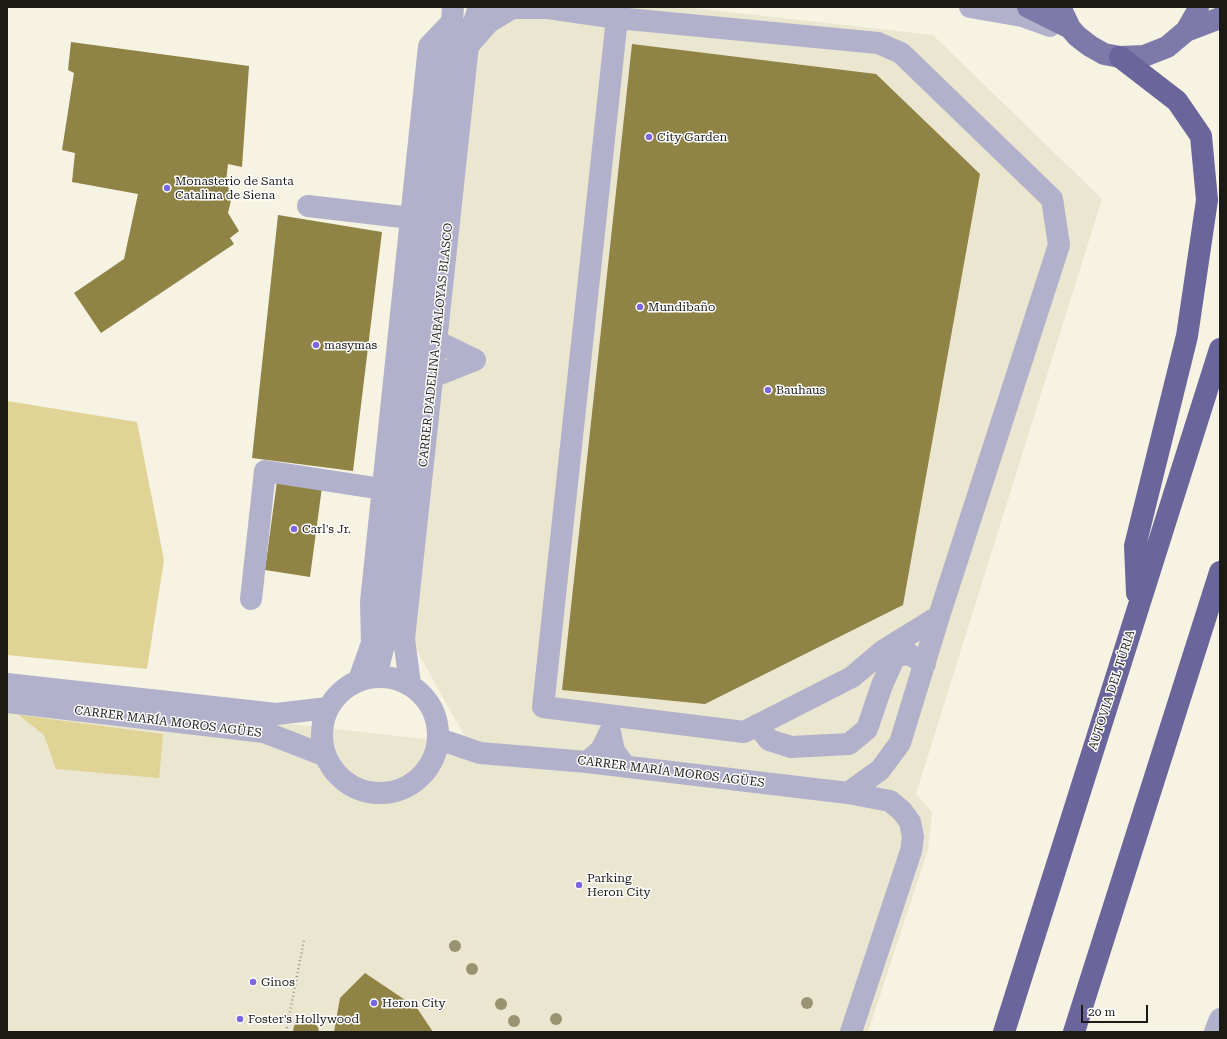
<!DOCTYPE html>
<html>
<head>
<meta charset="utf-8">
<style>
  body { margin:0 }
  #map { position:relative; width:1227px; height:1039px; overflow:hidden; background:#f6f3e3; font-family:"Roboto Serif",serif }
  canvas { display:block }
  .frame { position:absolute; inset:0; border:8px solid #1b1a15; pointer-events:none }
  .scale { position:absolute; left:1081px; top:1005px; width:67px; height:18px; box-sizing:border-box; border:2px solid #1b1a15; border-top:0; padding-left:5px; font-size:12px; line-height:14px; white-space:nowrap; color:#1b1a15; -webkit-text-stroke:3px #fff; paint-order:stroke }
</style>
</head>
<body>
<div id="map">
<canvas width="1227" height="1039"></canvas>
<div class="frame"></div>
<div class="scale">20 m</div>
</div>
<script>
const ctx = document.querySelector('canvas').getContext('2d');
ctx.lineJoin = 'round';
function fill(path, color) { ctx.fillStyle = color; ctx.fill(path, 'evenodd'); }
const poly = rows => new Path2D(rows.map(r => 'M' + r).join(''));
function trace(path, color, width, dash) { ctx.strokeStyle = color; ctx.lineWidth = width; ctx.lineCap = dash ? 'butt' : 'round'; ctx.setLineDash(dash || []); ctx.stroke(path); }
function write(font, color, halo, rows, align = 'center') {
  ctx.font = font + ' "Roboto Serif",serif'; ctx.lineWidth = 3; ctx.setLineDash([]); ctx.textBaseline = 'middle'; ctx.strokeStyle = halo; ctx.fillStyle = color; for (const [text, x, y, turn = 0] of rows) {
    ctx.save(); ctx.translate(x, y); ctx.rotate((+turn || 0) * Math.PI / 180); ctx.textAlign = isNaN(turn) ? turn : align; if (halo) ctx.strokeText(text, 0, 0); ctx.fillText(text, 0, 0); ctx.restore();
  }
}
const built = poly([
  [507,7,684,7,933,35,1102,199,916,794,932,812,928,850,868,1032,7,1032,7,692,469,744,412,642,477,47]
]);
const green = poly([
  [7,401,137,422,164,560,147,669,7,655],
  [19,715,163,734,159,778,56,769,44,735]
]);
const building = poly([
  [71,42,249,66,242,167,228,164,226,182,232,196,228,213,239,231,230,238,234,244,101,333,74,293,124,259,138,194,72,182,75,153,62,150,74,73,68,70],
  [632,44,876,74,980,174,903,605,705,704,562,690],
  [278,215,382,232,353,471,252,458],
  [277,481,322,487,310,577,265,570],
  [365,973,417,1008,433,1032,334,1032,340,998],
  [304,1019,312,1021,318,1027,319,1032,293,1032,294,1026,296,1023]
]);
const path = poly([
  [286,1032,304,940]
]);
const minor = poly([
  [970,7,1022,16,1050,26],
  [617,18,543,707,744,732,852,677,884,650,939,616],
  [468,46,489,22,512,8,548,8,617,18,878,43,901,53,1052,199,1059,245,939,616,900,743,880,770,848,793],
  [308,206,411,218],
  [436,341,475,360],
  [432,377,475,360],
  [251,599,265,471,382,489],
  [376,676,385,641,452,22,453,7],
  '322 735a58 58 0 1 1 116 0a58 58 0 1 1-116 0Z',
  [359,680,372,643,371,602,429,46,452,22],
  [7,684,276,714,328,708],
  [410,684,404,639,469,36,479,7],
  [7,702,264,732,326,756],
  [757,725,769,740,791,747,849,744,867,729,882,685,895,656,909,654,925,664],
  [439,739,480,753,587,762,848,793,890,801,902,811,910,822,913,837,911,851,851,1032],
  [587,762,601,750,610,732,614,751,626,767],
  [1215,1032,1220,1019]
]);
const major = poly([
  [1028,7,1070,28],
  [1060,7,1070,28,1077,36,1090,46,1104,54,1120,57,1144,56,1167,47,1186,31,1197,12,1198,7],
  [1186,31,1220,18]
]);
const highway = poly([
  [1120,57,1177,101,1201,136,1207,200,1187,336,1135,546,1137,593],
  [1004,1032,1220,349],
  [1074,1032,1220,572]
]);
const trees = [
  [455,946],
  [472,969],
  [807,1003],
  [501,1004],
  [556,1019],
  [514,1021]
];
const markers = [
  [649,137,4,"#7c66e2"],
  [167,188,4,"#7c66e2"],
  [640,307,4,"#7c66e2"],
  [316,345,4,"#7c66e2"],
  [768,390,4,"#7c66e2"],
  [294,529,4,"#7c66e2"],
  [579,885,4,"#7c66e2"],
  [253,982,4,"#7c66e2"],
  [374,1003,4,"#7c66e2"],
  [240,1019,4,"#7c66e2"]
];
const poiNames = [
  ["City Garden",657,137],
  ["Monasterio de Santa",175,181],
  ["Catalina de Siena",175,195],
  ["Mundibaño",648,307],
  ["masymas",324,345],
  ["Bauhaus",776,390],
  ["Carl's Jr.",302,529],
  ["Parking",587,878],
  ["Heron City",587,892],
  ["Ginos",261,982],
  ["Heron City",382,1003],
  ["Foster's Hollywood",248,1019]
];
const streetNames = [
  ["CARRER D'ADELINA JABALOYAS BLASCO",436,345,-84],
  ["AUTOVIA DEL TÚRIA",1112,690,-72],
  ["CARRER MARÍA MOROS AGÜES",168,722,7],
  ["CARRER MARÍA MOROS AGÜES",671,772,7]
];
fill(built, '#ebe6cf');
fill(green, '#dfd395');
fill(building, '#8f8345');
trace(path, '#9b998e', 2.5, [1, 3]);
trace(minor, '#b2b1cc', 22);
trace(major, '#7d79a9', 22);
trace(highway, '#6a659b', 22);
ctx.fillStyle = '#9a9371';
for (const [x, y] of trees) { ctx.beginPath(); ctx.arc(x, y, 6, 0, 2 * Math.PI); ctx.fill(); }
for (const [x, y, r, color] of markers) { const dot = new Path2D(); dot.arc(x, y, r, 0, 2 * Math.PI); ctx.fillStyle = color; ctx.fill(dot); trace(dot, '#fff', 1.5); }
write('12px', '#1b1a15', '#fff', poiNames, 'left');
write('12px', '#1b1a15', '#fff', streetNames);
</script>
</body>
</html>
